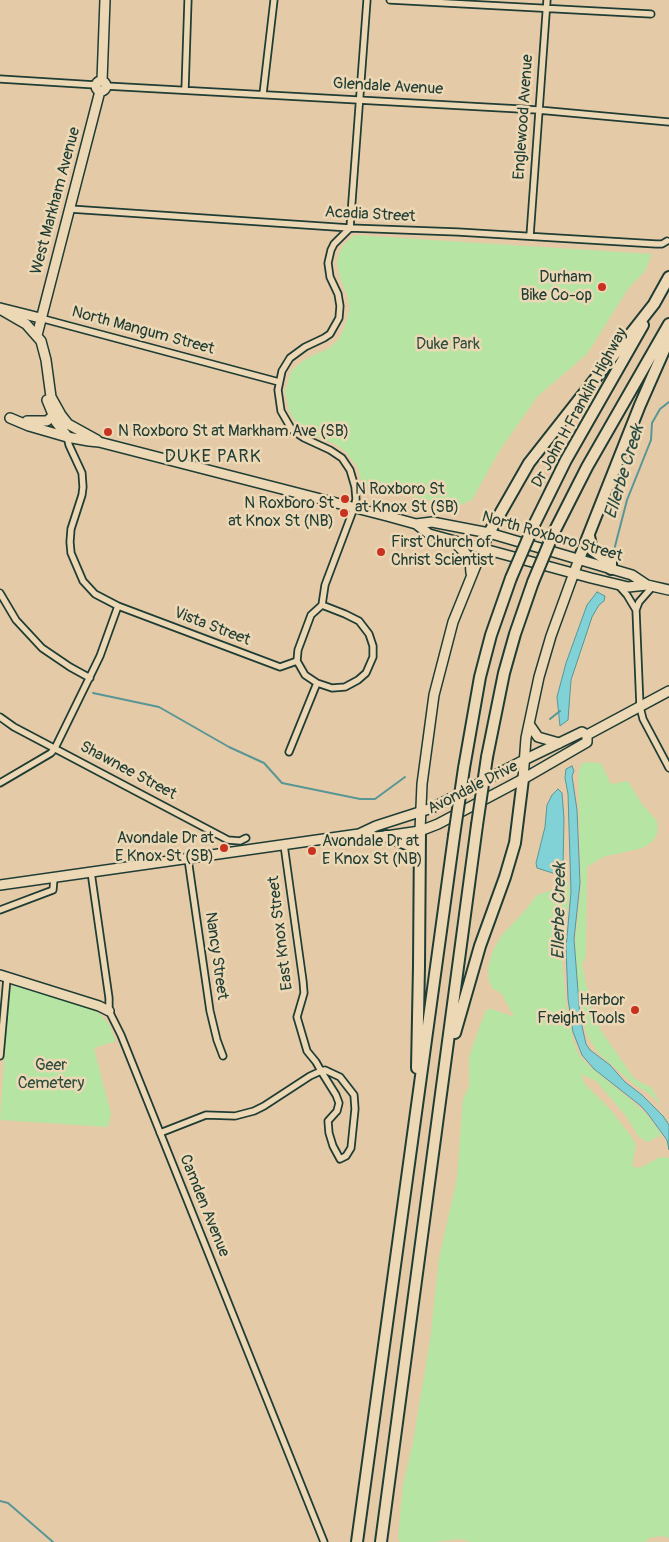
<!DOCTYPE html>
<html>
<head>
<meta charset="utf-8">
<style>
  body { margin:0 }
  canvas { display:block; background:#e5caa7 }
</style>
</head>
<body>
<canvas width="669" height="1542"></canvas>
<script>
const ctx = document.querySelector('canvas').getContext('2d');
ctx.lineJoin = 'round';
function fill(path, color) { ctx.fillStyle = color; ctx.fill(path, 'evenodd'); }
const poly = rows => new Path2D(rows.map(r => 'M' + r).join(''));
function trace(path, color, width, dash) { ctx.strokeStyle = color; ctx.lineWidth = width; ctx.lineCap = dash ? 'butt' : 'round'; ctx.setLineDash(dash || []); ctx.stroke(path); }
function write(font, color, halo, rows, align = 'center') {
  ctx.font = font + ' Pangolin,sans-serif'; ctx.lineWidth = 5; ctx.setLineDash([]); ctx.textBaseline = 'middle'; ctx.strokeStyle = halo; ctx.fillStyle = color; for (const [text, x, y, turn = 0] of rows) {
    ctx.save(); ctx.translate(x, y); ctx.rotate((+turn || 0) * Math.PI / 180); ctx.textAlign = isNaN(turn) ? turn : align; if (halo) ctx.strokeText(text, 0, 0); ctx.fillText(text, 0, 0); ctx.restore();
  }
}
const green = poly([
  [355,235,652,254,645,271,628,289,587,354,538,396,500,450,472,500,455,507,362,483,358,468,345,451,335,444,313,435,304,429,297,423,290,413,285,392,291,371,300,363,311,356,328,349,339,339,344,328,350,309,347,295,340,278,337,263,339,253,344,244],
  [588,762,601,763,611,784,628,781,642,804,657,821,658,832,653,841,643,848,603,857,587,867,586,955,582,965,593,1014,600,1029,633,1077,643,1084,651,1087,662,1106,650,1094,635,1085,598,1053,587,1035,579,996,575,944,581,886,578,774,582,763],
  [566,878,568,881,570,893,561,946,566,1005,574,1043,579,1055,589,1066,631,1100,647,1115,660,1132,660,1136,647,1142,639,1137,626,1116,596,1081,580,1074,585,1084,609,1108,631,1136,636,1145,632,1166,640,1168,660,1157,669,1158,669,1538,661,1536,649,1538,645,1542,472,1542,459,1539,435,1542,400,1542,398,1538,403,1485,413,1442,430,1341,439,1258,457,1179,463,1099,469,1087,469,1057,485,1012,488,1009,492,1009,514,1017,502,994,492,988,489,981,488,969,492,953,501,936,523,913,537,895,558,888],
  [13,985,84,1006,98,1012,109,1024,116,1041,94,1048,111,1114,108,1127,0,1120,9,992]
]);
const water = poly([
  [597,592,605,596,604,601,599,605,592,617,571,680,568,720,560,726,557,697,566,663,587,605,597,592],
  [572,766,574,771,572,776,577,810,580,883,574,939,580,1017,586,1044,590,1050,610,1065,625,1082,642,1095,663,1116,669,1125,669,1150,667,1140,648,1114,641,1106,594,1069,582,1055,573,1032,568,999,566,948,571,892,568,794,565,778,566,769,572,766],
  [558,789,562,793,564,819,563,865,562,872,559,875,537,868,536,863,545,827,547,805,552,795,558,789]
]);
const stream = poly([
  [613,554,627,500,651,440,652,423,660,409,669,402],
  [93,693,159,707,229,747,264,763,282,783,360,799,375,799,405,777],
  [550,719,560,711],
  [0,1501,8,1503,53,1542]
]);
const street = poly([
  [390,0,651,14],
  [0,79,96,85],
  [106,86,538,110,669,122],
  [185,90,188,0],
  [263,94,274,0],
  [70,209,350,228,458,232,656,244,662,244,667,241],
  [530,236,547,0],
  [40,318,279,382],
  [67,436,69,445,82,473,83,487,82,495,71,529,70,542,71,553,83,581,95,594,118,606,280,667,297,661],
  [619,586,627,595,636,610],
  [653,586,639,602,636,610,640,707,643,719,669,768],
  [0,593,16,620,42,648,70,667,90,678],
  [322,605,325,585,354,508,356,499,355,487,350,470,342,458,330,450,304,438,292,430,281,411,278,390,282,371,290,358,305,347,324,338,330,334,339,318,340,306,338,294,330,277,328,263,331,250,334,244,350,228,367,0],
  [322,605,345,614,359,621,369,634,373,646,373,657,366,673,358,680,345,687,332,688,317,683,305,675,297,661,298,650,311,615,322,605],
  [0,717,14,727,228,840,240,841,246,838],
  [289,752,317,683],
  [0,783,51,753,55,748,100,656,118,606],
  [188,859,210,1011,217,1040,223,1056],
  [91,872,109,998,109,1011,121,1035,324,1542],
  [0,910,53,890,54,878],
  [0,1056,7,978],
  [160,1133,206,1115,235,1116,254,1111,264,1106,310,1076,321,1071,325,1070,340,1077,354,1095,355,1109,351,1148,346,1156,340,1159,333,1146,329,1133,328,1121,337,1111,339,1103,336,1095,321,1071,316,1062,307,1051,297,1017,304,993,303,981,284,845]
]);
const secondary = poly([
  '96 86a5 5 0 1 1 10 0a5 5 0 1 1-10 0Z',
  [102,81,105,0],
  [0,308,40,318],
  [37,335,100,91],
  [359,834,375,837,386,836,420,831,438,824,523,779,587,742,587,735],
  [0,885,359,834,376,826,432,808,524,760,582,732,587,735,669,691],
  [0,975,99,1006,109,1011]
]);
const primary = poly([
  [0,309,26,324,41,341,46,360,51,397,61,415,68,424,97,440],
  [47,400,56,422,67,436],
  [10,418,29,426,67,437,89,441,99,442,387,516,416,524,429,534,591,578,628,587,647,585],
  [27,421,47,421,56,413],
  [416,524,432,522,489,533,632,575,647,585,669,590],
  [456,544,467,555,470,560,471,573],
  [529,724,538,737,559,743],
  [523,779,526,738,539,677,551,636,579,559],
  [420,831,422,784,434,695,453,622,489,533]
]);
const highway = poly([
  [533,527,566,460,643,325],
  [489,533,529,463,654,304,669,277],
  [553,534,587,467,669,324],
  [589,536,592,550,602,557,611,561,611,569],
  [579,559,640,405,669,339],
  [487,757,504,673,515,634,533,582],
  [464,768,480,677,491,635,511,578],
  [386,836,409,845,419,855],
  [455,1033,480,946,505,877,515,843,523,779],
  [417,1068,419,966,420,831],
  [357,1542,454,836],
  [381,1542,477,825]
]);
const highwayBridge = poly([
  [511,578,533,527],
  [533,582,553,534],
  [477,825,487,757],
  [454,836,464,768]
]);
const markers = [
  [602,287,5,"#c8321e"],
  [108,432,5,"#c8321e"],
  [345,499,5,"#c8321e"],
  [344,513,5,"#c8321e"],
  [381,552,5,"#c8321e"],
  [224,848,5,"#c8321e"],
  [312,851,5,"#c8321e"],
  [635,1010,5,"#c8321e"]
];
const streetNames = [
  ["Glendale Avenue",388,87,3],
  ["Englewood Avenue",524,117,-86],
  ["West Markham Avenue",56,201,-75],
  ["Acadia Street",370,215,3],
  ["North Mangum Street",143,331,15],
  ["Dr John H Franklin Highway",580,408,-61],
  ["North Roxboro Street",552,537,16],
  ["Vista Street",212,627,21],
  ["Shawnee Street",128,771,28],
  ["Avondale Drive",473,788,-27],
  ["East Knox Street",281,933,-97],
  ["Nancy Street",216,956,82],
  ["Camden Avenue",204,1206,68]
];
const poiNames = [
  ["Durham",592,278],
  ["Bike Co-op",592,296],
  ["N Roxboro St at Markham Ave (SB)",118,432,"left"],
  ["N Roxboro St",355,490,"left"],
  ["at Knox St (SB)",355,508,"left"],
  ["N Roxboro St",334,504],
  ["at Knox St (NB)",334,522],
  ["First Church of",391,543,"left"],
  ["Christ Scientist",391,561,"left"],
  ["Avondale Dr at",214,839],
  ["E Knox St (SB)",214,857],
  ["Avondale Dr at",322,842,"left"],
  ["E Knox St (NB)",322,860,"left"],
  ["Harbor",625,1001],
  ["Freight Tools",625,1019]
];
const parkNames = [
  ["Duke Park",448,345],
  ["Geer",51,1066],
  ["Cemetery",51,1084]
];
const neighbourhoodNames = [
  ["DUKE PARK",213,457]
];
const waterNames = [
  ["Ellerbe Creek",625,472,-73],
  ["Ellerbe Creek",560,911,-89]
];
fill(green, '#b6e4a3');
fill(water, '#80d2d7');
trace(water, '#599696', 1);
trace(stream, '#599696', 2);
trace(street, '#1f3d34', 9);
trace(secondary, '#1f3d34', 12);
trace(primary, '#1f3d34', 12);
trace(highway, '#1f3d34', 14);
trace(street, '#edd8b6', 5.5);
trace(secondary, '#edd8b6', 9);
trace(primary, '#edd8b6', 9);
trace(highway, '#edd8b6', 10);
trace(highwayBridge, '#1f3d34', 14, []);
trace(highwayBridge, '#edd8b6', 10);
for (const [x, y, r, color] of markers) { const dot = new Path2D(); dot.arc(x, y, r, 0, 2 * Math.PI); ctx.fillStyle = color; ctx.fill(dot); trace(dot, '#edd8b6', 2); }
write('16px', '#1f3d34', '#edd8b6', streetNames);
write('16px', '#1f3d34', '#edd8b6', poiNames, 'right');
write('16px', '#2e4e3f', '#edd8b6', parkNames);
ctx.letterSpacing = '1px';
write('18px', '#1f3d34', '#edd8b6', neighbourhoodNames);
ctx.letterSpacing = '0px';
write('italic 18px', '#294c44', '#edd8b6', waterNames);
</script>
</body>
</html>
